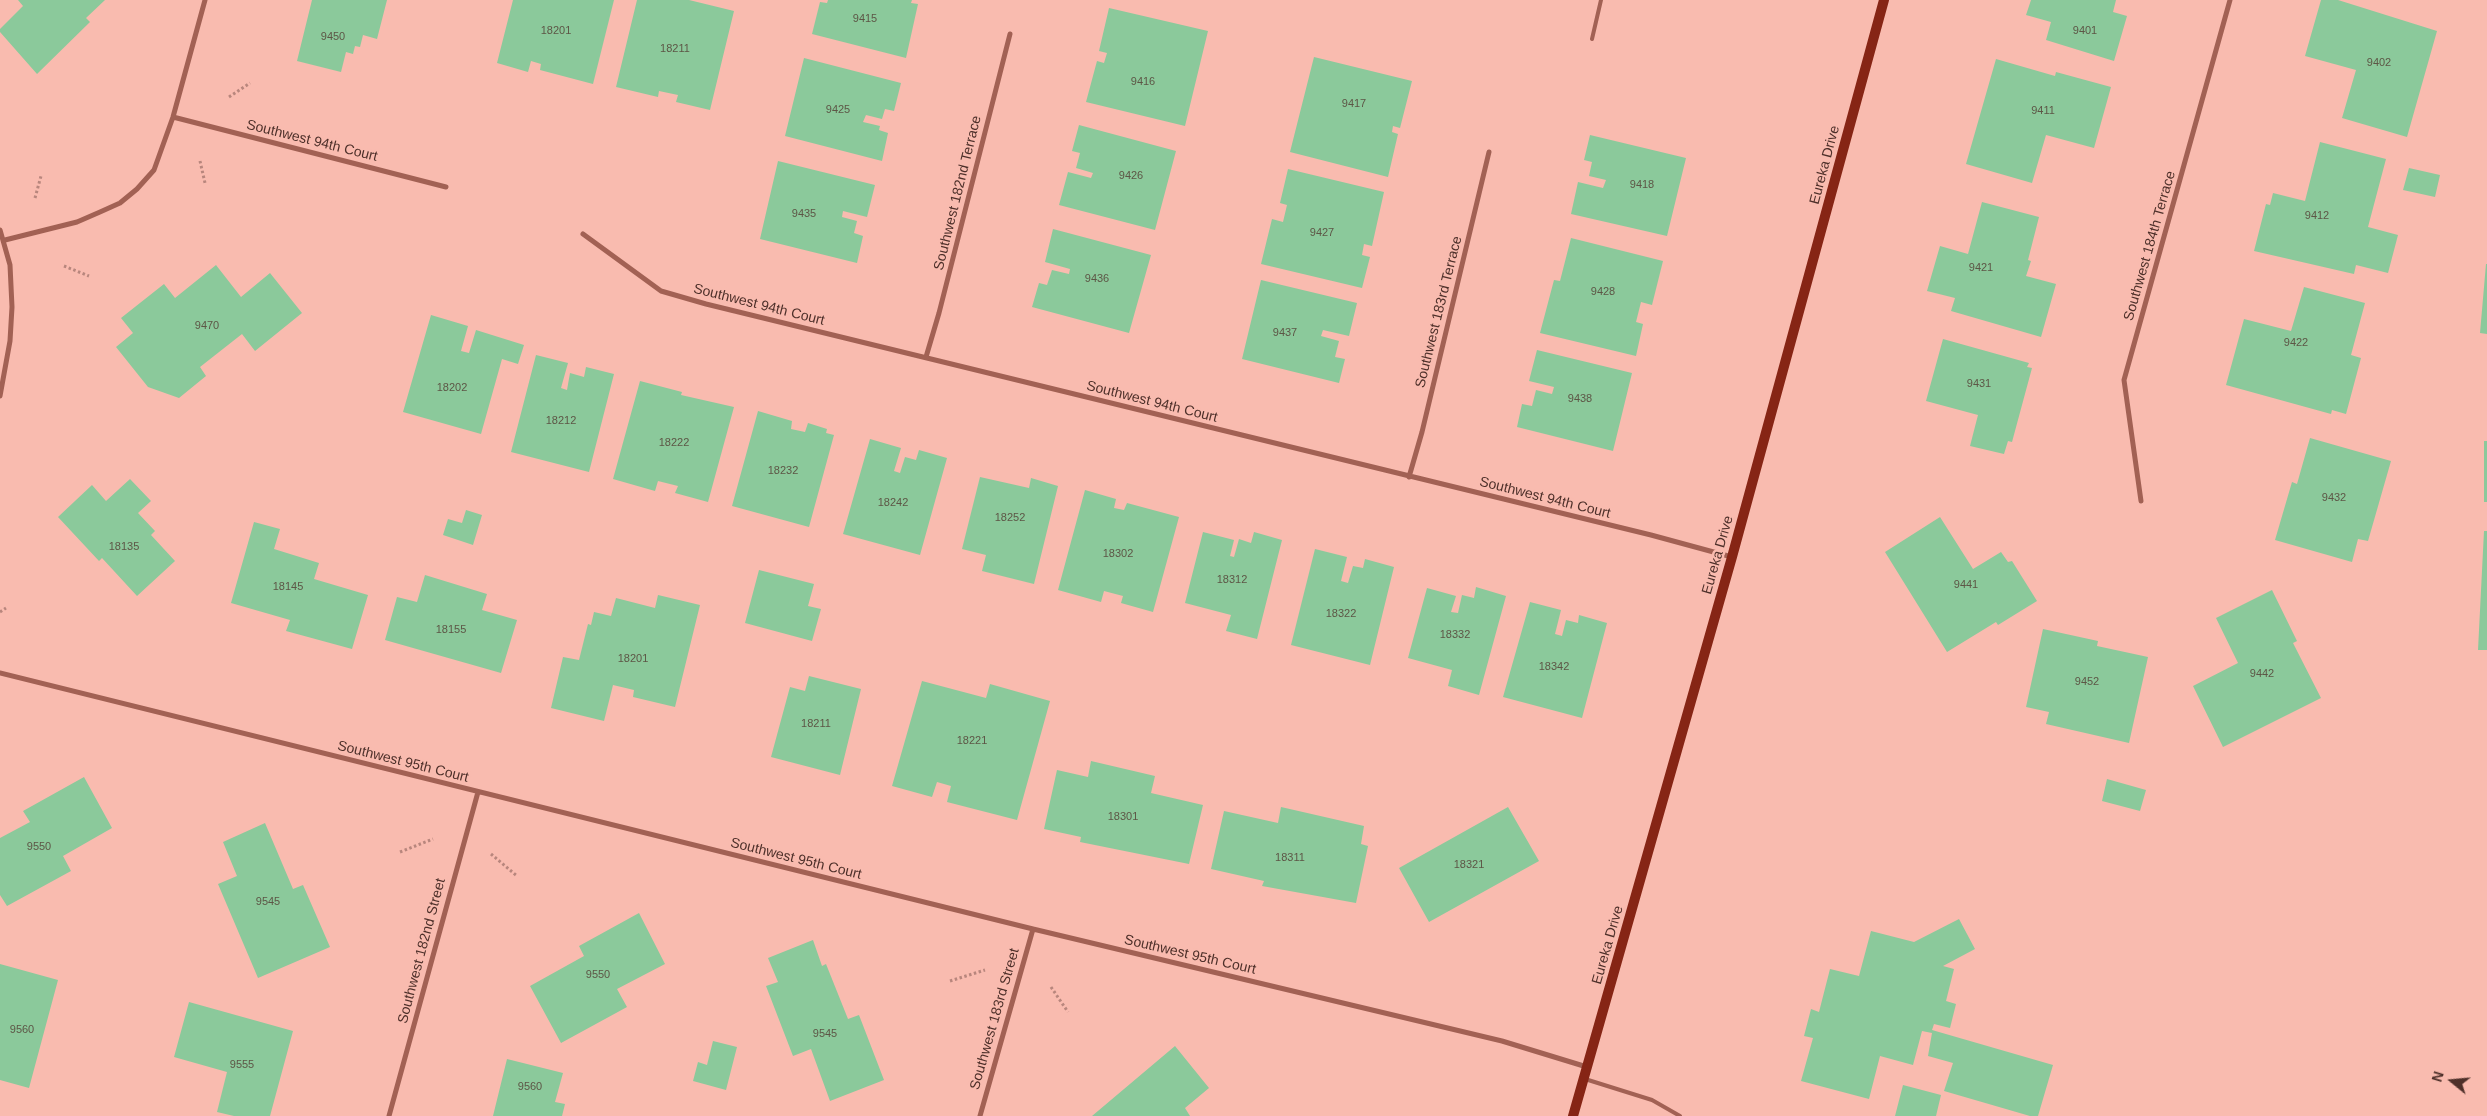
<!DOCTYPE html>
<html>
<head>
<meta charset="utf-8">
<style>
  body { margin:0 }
  #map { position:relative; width:2487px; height:1116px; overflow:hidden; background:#f9bbaf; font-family:Arial,sans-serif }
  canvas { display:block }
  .north { position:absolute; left:2427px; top:1056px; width:50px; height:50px; -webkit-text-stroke:4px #f9bbaf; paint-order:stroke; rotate:287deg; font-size:14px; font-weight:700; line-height:20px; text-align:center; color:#4e302a }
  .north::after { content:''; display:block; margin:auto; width:18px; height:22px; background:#4e302a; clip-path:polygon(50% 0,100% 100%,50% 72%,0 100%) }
</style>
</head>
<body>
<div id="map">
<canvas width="2487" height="1116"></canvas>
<div class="north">N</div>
</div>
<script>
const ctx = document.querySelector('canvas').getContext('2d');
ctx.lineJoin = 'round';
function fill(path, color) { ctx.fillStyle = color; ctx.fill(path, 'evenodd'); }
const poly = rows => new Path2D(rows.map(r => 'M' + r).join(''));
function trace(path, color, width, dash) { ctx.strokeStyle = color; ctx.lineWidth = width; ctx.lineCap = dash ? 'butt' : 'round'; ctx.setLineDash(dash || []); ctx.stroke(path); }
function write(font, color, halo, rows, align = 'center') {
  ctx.font = font + ' Arial,sans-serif'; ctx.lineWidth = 5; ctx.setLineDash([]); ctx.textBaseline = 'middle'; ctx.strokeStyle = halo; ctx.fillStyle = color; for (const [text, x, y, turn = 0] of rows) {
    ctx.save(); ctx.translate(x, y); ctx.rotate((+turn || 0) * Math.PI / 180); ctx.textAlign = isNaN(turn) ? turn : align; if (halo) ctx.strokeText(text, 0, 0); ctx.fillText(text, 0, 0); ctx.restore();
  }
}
const building = poly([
  [18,0,105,0,86,18,90,22,37,74,0,32,0,29,23,6],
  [312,0,387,0,377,39,363,35,360,47,355,46,353,54,346,52,341,72,297,61],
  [513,0,614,0,593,84,540,70,541,64,531,61,528,72,497,63],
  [637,0,689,0,734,11,710,110,676,102,678,95,659,91,658,97,616,87],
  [828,0,912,0,911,3,918,4,906,58,812,34,820,2,827,3],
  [2031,0,2116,0,2113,12,2127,16,2114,61,2046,40,2051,22,2026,15],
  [2321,0,2338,0,2437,31,2407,137,2342,118,2356,70,2305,56],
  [1109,8,1208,31,1185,126,1086,102,1097,61,1104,63,1107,53,1099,51],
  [1314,57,1412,81,1400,128,1393,126,1392,132,1398,134,1388,177,1290,152],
  [804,58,901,83,894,111,885,109,882,119,866,115,863,122,880,126,879,130,888,133,882,161,785,136],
  [1996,59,2055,76,2056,72,2111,87,2094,148,2046,135,2032,183,1966,164],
  [1079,125,1176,151,1155,230,1059,205,1068,172,1091,178,1093,173,1076,168,1080,153,1072,151],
  [1590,135,1686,158,1667,236,1571,214,1578,182,1603,188,1606,180,1589,176,1592,162,1584,160],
  [2320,142,2386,159,2368,227,2398,235,2388,273,2356,265,2354,274,2254,251,2266,204,2270,205,2273,193,2305,201],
  [778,161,875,185,867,217,843,211,842,217,857,221,854,233,863,236,857,263,760,239],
  [2409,168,2440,175,2435,197,2403,190],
  [1288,169,1384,192,1372,246,1364,244,1362,255,1370,257,1362,288,1261,264,1272,219,1283,222,1287,205,1280,203],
  [1982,202,2039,217,2028,260,2031,261,2026,276,2056,284,2041,337,1951,311,1955,298,1927,291,1940,246,1968,254],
  [1053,229,1151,255,1129,333,1032,307,1039,283,1047,285,1052,270,1069,274,1070,269,1045,262],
  [1571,238,1663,261,1652,305,1641,302,1636,322,1643,324,1636,356,1540,333,1554,280,1560,281],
  [2486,264,2487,264,2487,334,2480,333],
  [216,265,241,297,270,273,302,313,255,351,242,334,200,367,206,376,179,398,148,387,116,347,133,333,121,318,164,284,175,298],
  [1261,280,1357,303,1349,336,1323,330,1321,336,1339,341,1335,357,1345,359,1339,383,1242,359],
  [2304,287,2365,303,2351,355,2361,358,2346,414,2332,410,2331,414,2226,385,2244,319,2291,331],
  [431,315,468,326,461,351,469,353,476,330,524,345,518,364,502,359,481,434,403,412],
  [1943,339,2029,363,2027,367,2032,368,2012,442,2008,441,2004,454,1970,446,1978,415,1926,401],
  [1537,350,1632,373,1613,451,1517,427,1522,404,1532,406,1536,390,1552,394,1554,387,1529,381],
  [536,355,568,363,561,388,567,390,570,373,584,377,586,367,614,374,589,472,511,452],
  [640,381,682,392,681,395,734,407,708,502,675,493,678,486,658,481,655,491,613,479],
  [758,411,792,421,791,429,805,432,808,423,827,429,826,433,834,435,809,527,732,506],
  [2310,438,2391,461,2368,541,2358,539,2352,562,2275,540,2292,482,2297,484],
  [870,439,901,448,894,471,900,473,905,457,916,460,919,450,947,458,920,555,843,534],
  [2484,441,2487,441,2487,502,2484,502],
  [980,477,1029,488,1031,478,1058,486,1034,584,982,571,986,555,962,549],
  [130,479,151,501,138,513,155,531,151,535,175,561,137,596,102,558,99,561,58,517,92,485,106,501],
  [1085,490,1116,499,1114,508,1124,510,1127,503,1179,517,1153,612,1121,603,1123,596,1104,591,1101,602,1058,590],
  [466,510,482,515,473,545,443,535,448,519,462,523],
  [1940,517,1973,569,2001,552,2008,562,2012,561,2037,601,1998,625,1996,622,1947,652,1885,552],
  [254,522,280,529,274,549,319,563,314,579,368,595,352,649,286,631,290,620,231,603],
  [2484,531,2487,531,2487,650,2478,650],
  [1203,532,1234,540,1230,556,1234,557,1239,539,1251,543,1254,532,1282,540,1257,639,1226,631,1231,615,1185,603],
  [1315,549,1347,557,1341,581,1348,583,1353,566,1363,568,1365,559,1394,567,1370,665,1291,645],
  [759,570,814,584,808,606,821,609,812,641,745,623],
  [425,575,487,594,482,610,517,620,501,673,385,640,397,597,417,602],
  [1476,587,1506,596,1479,695,1448,686,1452,670,1408,658,1427,588,1456,596,1451,612,1458,613,1462,595,1474,598],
  [2272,590,2297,641,2293,643,2321,698,2223,747,2193,686,2238,663,2216,618],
  [658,595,700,605,675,707,633,697,634,690,613,685,604,721,551,708,563,657,579,660,588,624,591,625,594,612,611,616,616,598,655,608],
  [1530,602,1561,610,1555,634,1562,636,1566,620,1578,623,1579,615,1607,623,1582,718,1503,697],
  [2043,629,2098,641,2097,646,2148,657,2129,743,2046,724,2049,712,2026,707],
  [809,676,861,689,840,775,771,757,790,687,805,691],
  [922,681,986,698,990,684,1050,701,1017,820,947,802,951,786,937,782,932,797,892,786],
  [1091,761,1155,776,1151,793,1203,805,1189,864,1080,842,1081,837,1044,829,1057,770,1088,777],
  [84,777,112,828,63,856,71,871,7,906,0,895,0,838,30,822,23,811],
  [2107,779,2146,790,2140,811,2102,801],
  [1281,807,1364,826,1361,844,1368,846,1356,903,1262,886,1264,881,1211,869,1224,811,1278,823],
  [1508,807,1539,861,1429,922,1399,868],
  [265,823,293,889,303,885,330,947,258,978,218,884,237,876,223,842],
  [639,913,665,964,617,989,627,1007,561,1043,530,986,584,956,579,946],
  [1959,919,1975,949,1943,966,1954,969,1946,1001,1956,1004,1950,1028,1934,1024,1932,1030,2053,1065,2038,1116,2030,1116,1944,1091,1953,1063,1928,1056,1932,1033,1922,1031,1913,1065,1880,1056,1869,1099,1801,1081,1813,1038,1804,1036,1811,1009,1819,1012,1830,969,1859,976,1871,931,1914,942],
  [813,940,822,966,826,964,848,1019,859,1015,884,1080,830,1101,811,1049,793,1056,766,986,778,982,768,958],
  [0,964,58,980,29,1088,0,1080],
  [189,1002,293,1031,270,1116,234,1116,217,1112,227,1072,174,1057],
  [713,1041,737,1047,726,1090,693,1081,698,1062,707,1065],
  [1175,1046,1209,1088,1185,1108,1190,1116,1092,1116],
  [507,1059,563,1073,555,1102,565,1104,562,1116,493,1116],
  [1903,1085,1941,1095,1936,1116,1895,1116]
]);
const path = poly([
  [229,97,250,83],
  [200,161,205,183],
  [35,198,41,176],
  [64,266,89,276],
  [0,612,6,608],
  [400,852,433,839],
  [491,854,517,876],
  [950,981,985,970],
  [1051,987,1068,1012]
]);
const lane = poly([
  [1592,39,1601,0],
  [1585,1079,1652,1100,1680,1116]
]);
const street = poly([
  [173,117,446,187],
  [0,230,10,265,12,307,10,341,0,396],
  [583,234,661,291,706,304,1651,535,1732,557],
  [5,240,77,222,100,212,120,203,137,189,154,170,173,117,205,0],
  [926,357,939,313,1010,34],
  [1409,477,1422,432,1489,152],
  [2141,501,2124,380,2230,0],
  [0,673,1033,929,1502,1041,1587,1067],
  [389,1116,478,792],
  [980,1116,1033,929]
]);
const secondary = poly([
  [1573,1116,1732,557,1884,0]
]);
const numberNames = [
  ["9415",865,19],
  ["18201",556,31],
  ["9401",2085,31],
  ["9450",333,37],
  ["18211",675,49],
  ["9402",2379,63],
  ["9416",1143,82],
  ["9417",1354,104],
  ["9425",838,110],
  ["9411",2043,111],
  ["9426",1131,176],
  ["9418",1642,185],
  ["9435",804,214],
  ["9412",2317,216],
  ["9427",1322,233],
  ["9421",1981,268],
  ["9436",1097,279],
  ["9428",1603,292],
  ["9470",207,326],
  ["9437",1285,333],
  ["9422",2296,343],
  ["9431",1979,384],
  ["18202",452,388],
  ["9438",1580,399],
  ["18212",561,421],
  ["18222",674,443],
  ["18232",783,471],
  ["9432",2334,498],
  ["18242",893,503],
  ["18252",1010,518],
  ["18135",124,547],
  ["18302",1118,554],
  ["18312",1232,580],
  ["9441",1966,585],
  ["18145",288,587],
  ["18322",1341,614],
  ["18155",451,630],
  ["18332",1455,635],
  ["18201",633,659],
  ["18342",1554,667],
  ["9442",2262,674],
  ["9452",2087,682],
  ["18211",816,724],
  ["18221",972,741],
  ["18301",1123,817],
  ["9550",39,847],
  ["18311",1290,858],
  ["18321",1469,865],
  ["9545",268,902],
  ["9550",598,975],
  ["9560",22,1030],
  ["9545",825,1034],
  ["9555",242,1065],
  ["9560",530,1087]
];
const streetNames = [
  ["Southwest 94th Court",312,141,14],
  ["Eureka Drive",1825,165,-75],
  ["Southwest 182nd Terrace",958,193,-76],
  ["Southwest 184th Terrace",2150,246,-74],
  ["Southwest 94th Court",759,305,14],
  ["Southwest 183rd Terrace",1439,312,-76],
  ["Southwest 94th Court",1152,402,14],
  ["Southwest 94th Court",1545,498,14],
  ["Eureka Drive",1718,555,-74],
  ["Southwest 95th Court",403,762,14],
  ["Southwest 95th Court",796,859,14],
  ["Eureka Drive",1608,945,-74],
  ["Southwest 182nd Street",422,951,-75],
  ["Southwest 95th Court",1190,955,13],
  ["Southwest 183rd Street",995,1019,-74]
];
fill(building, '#8bc99b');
trace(path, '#b8867d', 3, [2.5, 2.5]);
trace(lane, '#a26154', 4);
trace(street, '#a26154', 5);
trace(secondary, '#862515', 10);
write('11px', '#5d5646', null, numberNames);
write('14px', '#4e302a', '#f9bbaf', streetNames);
</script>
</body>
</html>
